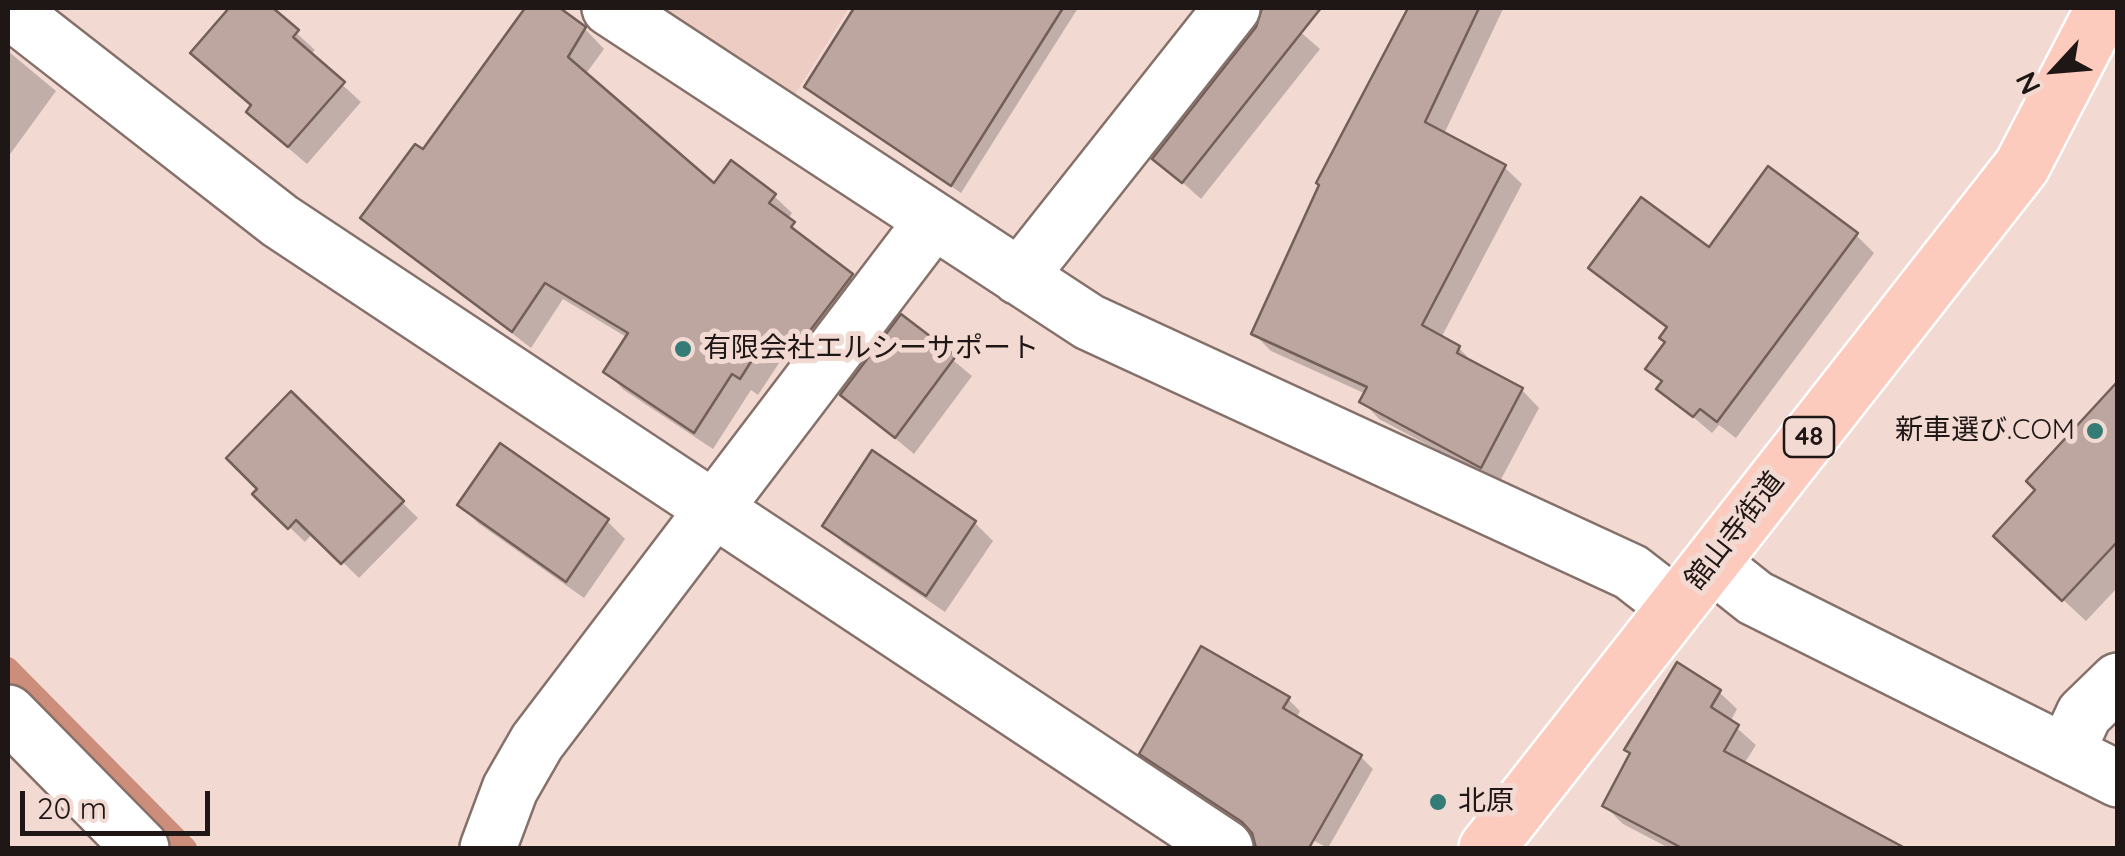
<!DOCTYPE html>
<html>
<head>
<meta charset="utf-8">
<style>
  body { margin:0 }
  #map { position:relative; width:2125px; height:856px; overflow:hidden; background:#f2dad3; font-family:Quicksand,sans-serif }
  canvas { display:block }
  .frame { position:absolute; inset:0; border:10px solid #1f1715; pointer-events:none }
  .north { position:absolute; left:2005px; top:20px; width:100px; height:100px; -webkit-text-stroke:8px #f2dad3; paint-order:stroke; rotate:244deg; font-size:28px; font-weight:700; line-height:40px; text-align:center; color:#1f1715 }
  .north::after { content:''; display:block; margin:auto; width:35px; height:45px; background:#1f1715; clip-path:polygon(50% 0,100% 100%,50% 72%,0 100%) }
  .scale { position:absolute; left:20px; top:791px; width:190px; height:45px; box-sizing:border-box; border:5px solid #1f1715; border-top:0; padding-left:12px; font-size:30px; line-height:35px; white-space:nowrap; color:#1f1715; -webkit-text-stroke:8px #f2dad3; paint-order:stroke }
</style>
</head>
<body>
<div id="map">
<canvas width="2125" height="856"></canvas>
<div class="frame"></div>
<div class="north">N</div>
<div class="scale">20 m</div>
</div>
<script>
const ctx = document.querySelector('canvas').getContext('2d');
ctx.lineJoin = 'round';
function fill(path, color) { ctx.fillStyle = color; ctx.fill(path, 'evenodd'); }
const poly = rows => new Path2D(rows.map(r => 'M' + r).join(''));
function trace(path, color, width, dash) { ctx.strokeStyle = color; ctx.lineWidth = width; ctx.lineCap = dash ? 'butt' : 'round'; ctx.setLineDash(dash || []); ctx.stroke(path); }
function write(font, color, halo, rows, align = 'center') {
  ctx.font = font + ' Quicksand,"Noto Sans JP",sans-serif'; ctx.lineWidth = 10; ctx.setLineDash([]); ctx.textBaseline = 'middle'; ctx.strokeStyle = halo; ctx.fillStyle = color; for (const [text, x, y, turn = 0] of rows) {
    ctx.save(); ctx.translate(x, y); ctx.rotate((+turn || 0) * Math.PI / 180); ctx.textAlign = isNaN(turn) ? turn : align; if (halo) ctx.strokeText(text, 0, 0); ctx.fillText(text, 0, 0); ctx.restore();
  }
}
const built = poly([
  [653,8,849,8,792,99]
]);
const shadow = poly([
  [233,8,269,8,315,50,310,55,361,102,307,164,267,130,253,107,194,53],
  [528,8,556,8,587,31,604,49,585,75,715,186,774,196,792,213,787,220,809,244,869,294,809,373,785,354,758,395,751,390,713,449,624,390,606,372,628,338,563,299,531,348,363,218,423,153],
  [857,8,1078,8,961,193,807,87],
  [1265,8,1273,8,1320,49,1201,199,1156,159,1259,29],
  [1411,8,1503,9,1444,134,1504,167,1522,184,1441,338,1459,348,1476,366,1522,390,1539,408,1499,483,1379,419,1362,401,1366,394,1271,351,1254,334,1322,186,1319,183],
  [8,51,56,91,8,157],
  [1856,235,1874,253,1736,438,1719,425,1712,433,1660,389,1663,383,1648,368,1667,342,1668,330,1591,268],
  [902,318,972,376,914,454,843,395],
  [2118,385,2118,587,2086,621,2018,558,2038,490],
  [291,394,418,518,359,578,313,533,305,542,255,494],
  [460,505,607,521,625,539,584,598,478,523],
  [975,523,993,541,945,612,843,543,825,525],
  [1719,692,1737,709,1730,722,1756,745,1744,764,1866,838,1860,848,1669,848,1623,824,1605,806],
  [1288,699,1300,711,1296,719,1361,757,1373,769,1328,848,1257,811,1247,827,1142,753]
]);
const stream = poly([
  [8,667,187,848]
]);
const building = poly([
  [229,8,273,8,299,30,293,37,345,82,288,147,246,112,251,105,190,53,229,8],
  [525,8,560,8,586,27,568,57,714,183,731,160,776,194,769,203,795,222,791,227,853,274,790,357,766,338,740,379,732,374,694,433,603,372,628,333,545,283,512,332,360,218,415,144,423,149,525,8],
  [854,8,1063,8,951,186,804,87,854,8],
  [1262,8,1321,8,1182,183,1152,159,1256,27,1262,8],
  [1408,8,1479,8,1425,122,1506,165,1422,325,1460,346,1457,353,1523,388,1481,468,1359,402,1367,387,1251,334,1319,185,1316,183,1408,8],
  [1768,166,1858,233,1717,422,1700,409,1693,417,1656,389,1662,381,1645,369,1665,342,1659,338,1667,327,1588,268,1641,197,1709,247,1768,166],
  [901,314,956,356,895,438,840,395,901,314],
  [2118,381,2118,541,2062,601,1993,536,2035,490,2026,481,2118,381],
  [291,391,404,501,341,564,296,520,288,529,252,494,257,489,226,458,291,391],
  [500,443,609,519,566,582,457,505,500,443],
  [872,450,976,521,926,596,822,526,872,450],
  [1201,646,1290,697,1283,708,1362,755,1309,848,1256,848,1252,833,1242,822,1139,754,1201,646],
  [1677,662,1721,690,1711,707,1739,725,1724,751,1905,848,1682,848,1602,806,1630,753,1624,750,1677,662]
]);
const minor = poly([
  [610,8,1089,322,1631,572,1676,607],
  [8,9,280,221,1225,848],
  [1019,277,1232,8],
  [8,713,141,848],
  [2066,753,2084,714,2118,681],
  [488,848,510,789,537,742,933,221]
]);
const tertiary = poly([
  [1711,563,1755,598,2118,779]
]);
const primary = poly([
  [1487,848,2022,166,2104,8]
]);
const markers = [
  [683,349,10,"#357c76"],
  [2095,431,10,"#357c76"],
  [1438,802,10,"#357c76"]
];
const shields = [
  [1809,437,50]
];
const shieldNames = [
  ["48",1809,437]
];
const poiNames = [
  ["有限会社エルシーサポート",703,349],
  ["新車選び.COM",2075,431,"right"],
  ["北原",1458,802]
];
const streetNames = [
  ["舘山寺街道",1735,531,-52]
];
fill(built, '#edcdc3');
fill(shadow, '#0003');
trace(stream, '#cc8d7a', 20);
fill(building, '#bca69f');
trace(building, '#735e58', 2.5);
trace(minor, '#85706a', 60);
trace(tertiary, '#85706a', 60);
trace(primary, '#fff', 60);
trace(minor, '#fff', 55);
trace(tertiary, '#fff', 55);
trace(primary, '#fdcbbd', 55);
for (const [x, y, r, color] of markers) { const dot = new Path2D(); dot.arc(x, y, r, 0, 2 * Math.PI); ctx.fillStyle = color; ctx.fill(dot); trace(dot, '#f2dad3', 4); }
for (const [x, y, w] of shields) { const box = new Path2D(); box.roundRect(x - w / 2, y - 20, w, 40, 8); ctx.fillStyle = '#f2dad3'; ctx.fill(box); trace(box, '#1f1715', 2.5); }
write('bold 25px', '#1f1715', null, shieldNames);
write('28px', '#1f1715', '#f2dad3', poiNames, 'left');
write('28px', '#1f1715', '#f2dad3', streetNames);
</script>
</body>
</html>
